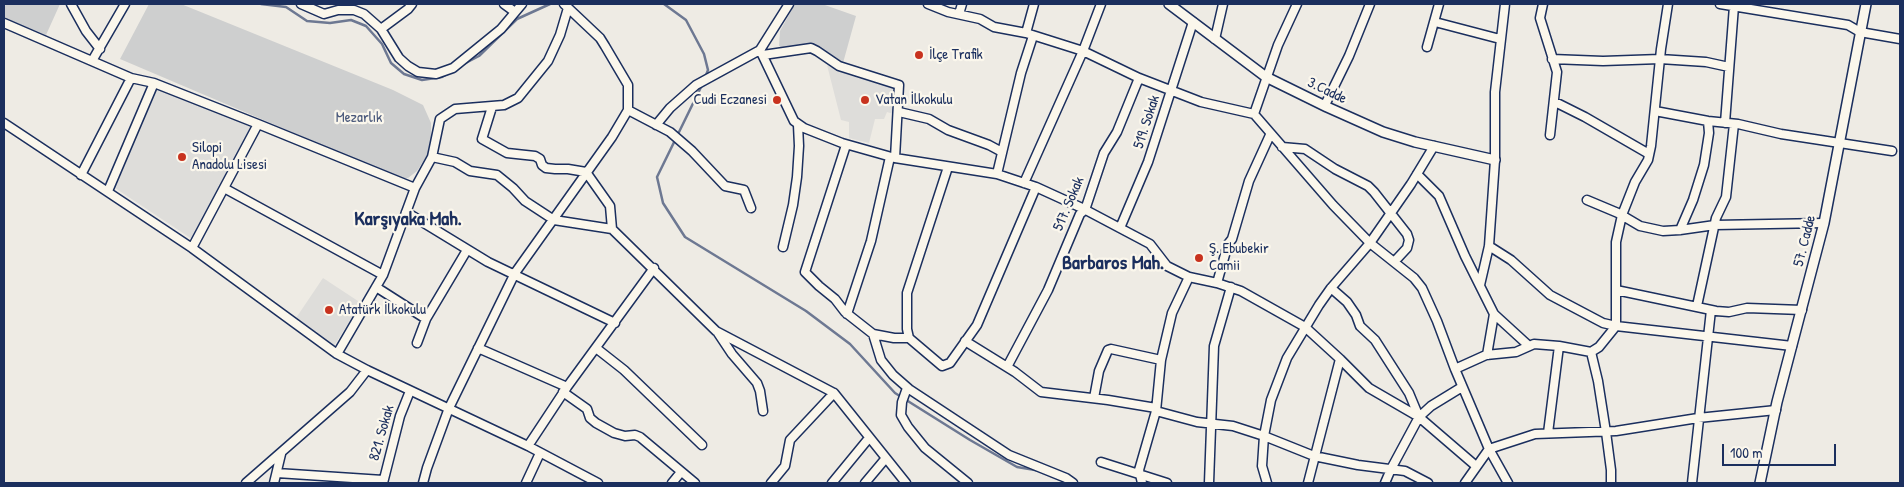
<!DOCTYPE html>
<html>
<head>
<meta charset="utf-8">
<style>
  body { margin:0 }
  #map { position:relative; width:1904px; height:487px; overflow:hidden; background:#eeebe4; font-family:"Patrick Hand",sans-serif }
  canvas { display:block }
  .frame { position:absolute; inset:0; border:5px solid #1b2f5e; pointer-events:none }
  .scale { position:absolute; left:1722px; top:444px; width:114px; height:22px; box-sizing:border-box; border:2px solid #1b2f5e; border-top:0; padding-left:6px; font-size:15px; line-height:18px; white-space:nowrap; color:#1b2f5e; -webkit-text-stroke:4px #fbf7ec; paint-order:stroke }
</style>
</head>
<body>
<div id="map">
<canvas width="1904" height="487"></canvas>
<div class="frame"></div>
<div class="scale">100 m</div>
</div>
<script>
const ctx = document.querySelector('canvas').getContext('2d');
ctx.lineJoin = 'round';
function fill(path, color) { ctx.fillStyle = color; ctx.fill(path, 'evenodd'); }
const poly = rows => new Path2D(rows.map(r => 'M' + r).join(''));
function trace(path, color, width, dash) { ctx.strokeStyle = color; ctx.lineWidth = width; ctx.lineCap = dash ? 'butt' : 'round'; ctx.setLineDash(dash || []); ctx.stroke(path); }
function write(font, color, halo, rows, align = 'center') {
  ctx.font = font + ' "Patrick Hand",sans-serif'; ctx.lineWidth = 4.5; ctx.setLineDash([]); ctx.textBaseline = 'middle'; ctx.strokeStyle = halo; ctx.fillStyle = color; for (const [text, x, y, turn = 0] of rows) {
    ctx.save(); ctx.translate(x, y); ctx.rotate((+turn || 0) * Math.PI / 180); ctx.textAlign = isNaN(turn) ? turn : align; if (halo) ctx.strokeText(text, 0, 0); ctx.fillText(text, 0, 0); ctx.restore();
  }
}
const built = poly([
  [827,65,849,75,895,88,894,114,887,112,884,119,875,119,869,143,849,138,849,122,841,120],
  [157,87,251,127,192,239,115,188],
  [323,278,361,303,334,346,296,318]
]);
const green = poly([
  [6,4,60,4,46,35,4,18,4,8],
  [149,4,181,4,393,90,423,105,431,123,431,149,417,171,408,178,400,178,120,59],
  [795,4,822,4,856,16,843,63,813,44,783,48,779,46,780,31]
]);
const stream = poly([
  [261,4,286,7,307,21,330,23,351,20,366,26,382,44,391,63,404,74,422,80,442,77,449,73],
  [664,4,686,20,704,54,708,70,705,78],
  [460,66,479,56,517,19,550,4],
  [703,83,657,177,663,203,685,237,806,311,850,344,895,393,970,440,1017,467,1041,471],
  [1057,478,1067,483]
]);
const minor = poly([
  [71,4,86,31,100,49],
  [301,4,324,14,338,10,354,10,364,14,381,29,399,58,408,66,418,72,436,74,453,68,501,29,522,4],
  [504,4,515,12],
  [928,4,948,12,980,19,994,27,1026,33,1083,51,1139,78,1201,102,1254,114,1333,205,1370,243,1414,278,1422,288,1437,321,1455,369,1489,449,1508,483],
  [1543,4,1540,18,1557,72,1550,135],
  [1720,4,1848,25,1860,32,1900,39],
  [959,14,962,4],
  [1435,22,1500,39],
  [4,23,131,78,154,83,258,124,192,248],
  [381,29,408,9,412,4],
  [1026,33,1034,4],
  [1215,39,1223,4],
  [1427,47,1439,4],
  [760,50,794,121,804,128,842,143,895,158,997,174,1036,187,1082,208,1150,244,1167,266,1189,277,1217,283,1228,244,1232,239,1249,181,1270,135],
  [763,55,811,48,817,51,839,66,899,85,895,158],
  [1552,59,1603,61,1660,59,1706,62,1729,67],
  [92,61,125,4],
  [1555,102,1585,117,1649,154],
  [1325,105,1349,56,1370,4],
  [492,107,482,139,507,153,535,156,540,159,542,165,546,168,555,169,568,169,586,172,610,206,612,229,716,331,834,393,906,483],
  [628,110,670,132,692,151,725,186,744,190,751,208],
  [1655,111,1708,121,1738,124,1781,134,1892,151],
  [899,112,929,119,948,130,989,145,1002,152],
  [1254,114,1278,45,1297,4],
  [4,123,192,248,337,354,367,370,528,446,598,483],
  [1725,123,1734,6],
  [258,124,415,188],
  [656,125,670,108,696,85,760,50,789,4],
  [846,145,805,272,819,286,835,299,845,312,873,334,894,338,909,338],
  [1282,147,1305,149,1335,169,1368,186,1374,192,1407,234,1409,240,1407,248,1394,262],
  [432,157,455,162,470,171,497,175,513,188,525,201,554,220,612,229],
  [948,167,907,293,907,329,909,338,942,366,950,363,977,325,1036,187],
  [997,174,1021,73,1033,36],
  [1417,174,1439,196,1465,256,1494,314,1529,346],
  [81,175,131,78],
  [1024,183,1083,51,1101,4],
  [224,188,383,275],
  [108,191,154,83],
  [1587,200,1618,213,1640,226,1663,231,1680,230,1715,225,1824,223],
  [406,212,488,262,615,323],
  [1120,228,1148,162,1193,22],
  [1680,230,1693,200,1704,165,1709,133,1708,121],
  [1489,246,1511,260,1550,295,1603,323,1616,326,1792,346],
  [783,247,793,205,797,177,799,146,798,125],
  [1217,283,1241,291,1305,327,1340,359,1369,388,1419,417,1476,466],
  [1480,285,1489,246,1495,160,1495,92,1505,4],
  [376,287,426,319],
  [1331,288,1347,302,1356,315,1360,326,1375,340,1391,365,1409,393,1419,417],
  [1616,290,1716,311,1729,312,1747,308,1802,310],
  [1697,306,1716,218,1726,197,1734,124],
  [847,314,871,241,890,157],
  [718,333,732,354,757,383,760,391,763,411],
  [873,334,881,360,893,375,909,389,1009,455,1066,478,1073,483],
  [965,341,1015,372,1041,392,1108,400,1156,408],
  [417,343,426,319,467,250],
  [478,348,567,387],
  [596,348,624,370,702,445],
  [1591,352,1598,381,1606,432,1611,470,1611,483],
  [337,354,383,275,415,188,432,157,440,119,455,109,504,105,518,98,548,61,560,35,568,8],
  [1487,355,1494,314],
  [1007,367,1048,290,1080,214,1085,210,1104,153,1117,132,1139,78],
  [1455,369,1486,355,1516,352,1534,344,1559,346,1591,352,1599,347,1616,326,1616,242,1622,215,1635,182,1648,160,1651,146,1661,49,1668,4],
  [907,388,902,402,901,415,908,427,925,448,968,483],
  [563,392,587,409,590,418,596,423,614,433,625,436,635,435,640,437,695,483],
  [1094,398,1099,371,1108,350,1111,349,1161,360],
  [1156,411,1197,422,1233,426,1264,436,1314,456,1358,465,1405,471,1428,483],
  [1548,433,1559,346],
  [528,446,567,387,654,268],
  [1101,462,1167,483],
  [277,473,383,480],
  [246,483,350,392,367,370],
  [274,483,281,454],
  [383,483,400,416,410,391],
  [423,483,427,468,449,408,515,273,612,137,628,110,628,85,605,46,600,38,564,4],
  [526,483,540,453],
  [672,483,681,472],
  [771,483,785,466,790,440,834,393],
  [832,483,869,438],
  [865,483,886,458],
  [1142,483,1139,470,1156,411,1161,360,1172,313,1189,277],
  [1209,483,1214,346,1231,287],
  [1267,483,1262,466,1264,436,1271,400,1287,358,1319,305,1331,288,1370,243,1411,184,1434,146],
  [1308,483,1340,359],
  [1385,483,1391,469,1419,417,1431,406,1462,387],
  [1465,483,1489,449,1535,434,1616,431,1698,418,1776,410],
  [1692,483,1711,310]
]);
const tertiary = poly([
  [1169,4,1266,77,1327,107,1383,132,1415,142,1495,160],
  [1760,483,1777,402,1824,223,1866,4]
]);
const markers = [
  [919,55,5,"#c8321e"],
  [777,100,5,"#c8321e"],
  [865,100,5,"#c8321e"],
  [182,157,5,"#c8321e"],
  [1199,258,5,"#c8321e"],
  [329,310,5,"#c8321e"]
];
const poiNames = [
  ["İlçe Trafik",929,55],
  ["Cudi Eczanesi",767,100,"right"],
  ["Vatan İlkokulu",875,100],
  ["Silopi",192,148],
  ["Anadolu Lisesi",192,165],
  ["Ş. Ebubekir",1209,249],
  ["Camii",1209,266],
  ["Atatürk İlkokulu",339,310]
];
const streetNames = [
  ["3.Cadde",1327,91,26],
  ["519. Sokak",1147,122,-72],
  ["517. Sokak",1069,204,-67],
  ["57. Cadde",1805,241,-76],
  ["821. Sokak",382,433,-74]
];
const parkNames = [
  ["Mezarlık",359,118]
];
const districtNames = [
  ["Karşıyaka Mah.",408,220],
  ["Barbaros Mah.",1113,264]
];
fill(built, '#deddda');
fill(green, '#cecfcf');
trace(stream, '#6d7892', 2.5);
trace(minor, '#1b2f5e', 11);
trace(tertiary, '#1b2f5e', 12);
trace(minor, '#fbf7ec', 8);
trace(tertiary, '#fbf7ec', 9);
for (const [x, y, r, color] of markers) { const dot = new Path2D(); dot.arc(x, y, r, 0, 2 * Math.PI); ctx.fillStyle = color; ctx.fill(dot); trace(dot, '#fbf7ec', 2); }
write('15px', '#1b2f5e', '#fbf7ec', poiNames, 'left');
write('15px', '#1b2f5e', '#fbf7ec', streetNames);
write('15px', '#48577a', '#fbf7ec', parkNames);
write('bold 20px', '#1b2f5e', '#fbf7ec', districtNames);
</script>
</body>
</html>
